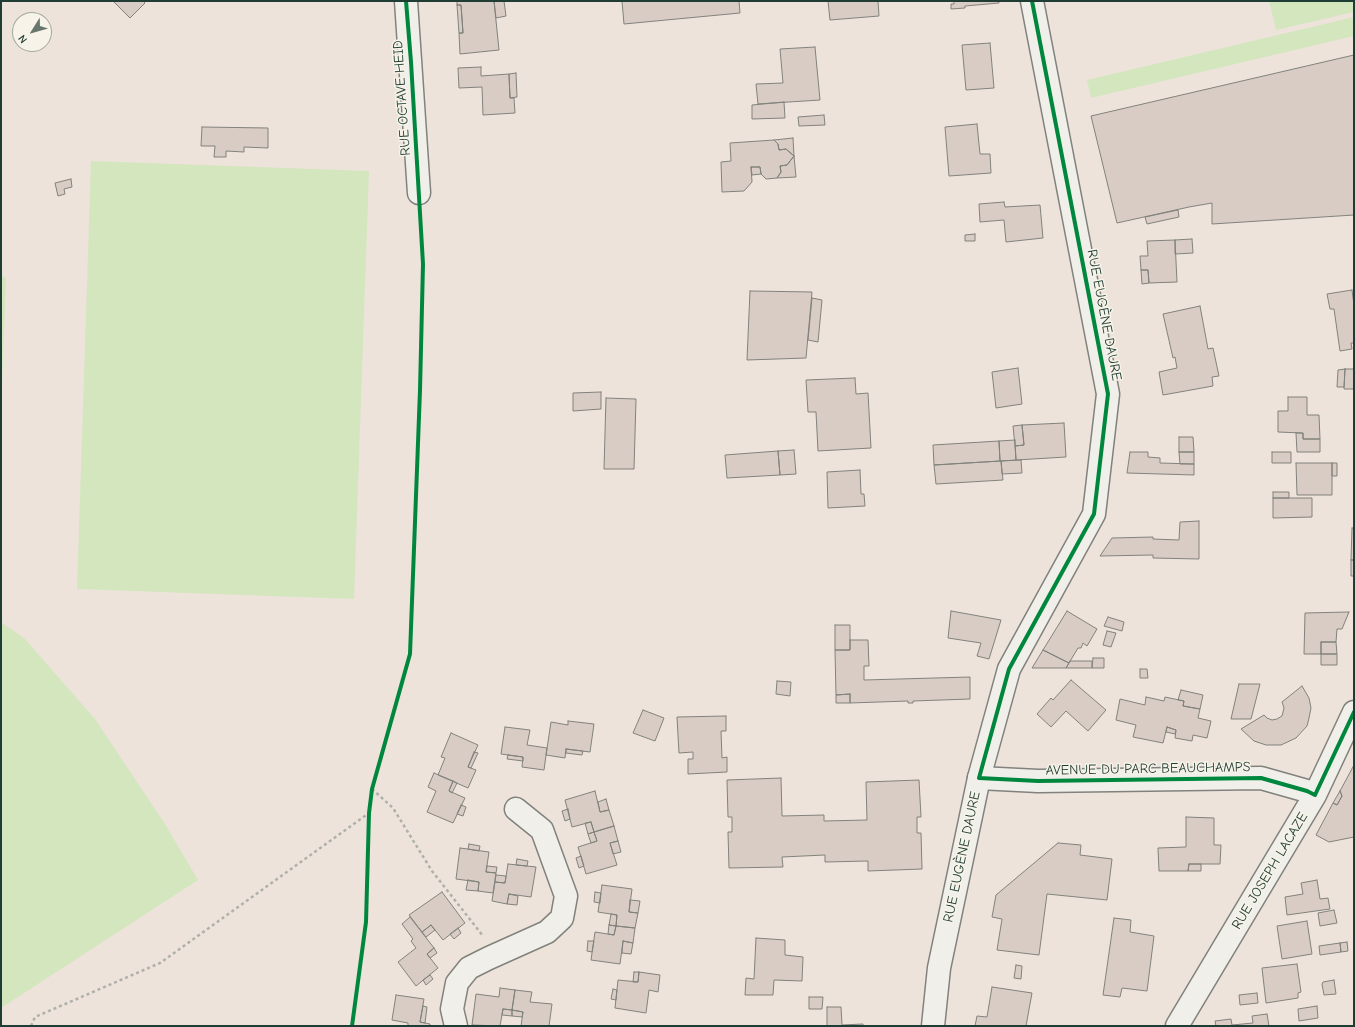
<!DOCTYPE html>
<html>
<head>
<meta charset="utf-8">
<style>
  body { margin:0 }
  #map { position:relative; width:1355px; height:1027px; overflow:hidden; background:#ede3db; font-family:"Comic Neue",sans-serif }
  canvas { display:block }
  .frame { position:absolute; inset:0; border:2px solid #1f3d34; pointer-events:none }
  .north { position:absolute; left:12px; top:12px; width:40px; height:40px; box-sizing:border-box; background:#f7f3e8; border:1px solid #a1aaa0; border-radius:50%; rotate:233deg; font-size:11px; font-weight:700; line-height:16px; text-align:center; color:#1f3d34 }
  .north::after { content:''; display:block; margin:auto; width:14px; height:18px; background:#67776e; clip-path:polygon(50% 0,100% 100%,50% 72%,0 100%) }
</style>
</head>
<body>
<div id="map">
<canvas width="1355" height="1027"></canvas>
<div class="frame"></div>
<div class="north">N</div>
</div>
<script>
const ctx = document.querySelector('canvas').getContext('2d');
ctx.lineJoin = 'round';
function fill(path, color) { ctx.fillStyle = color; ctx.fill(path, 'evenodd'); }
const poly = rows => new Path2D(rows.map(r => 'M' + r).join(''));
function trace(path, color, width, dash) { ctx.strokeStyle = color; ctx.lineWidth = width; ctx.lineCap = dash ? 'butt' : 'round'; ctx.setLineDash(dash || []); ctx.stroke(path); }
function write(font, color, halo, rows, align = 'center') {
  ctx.font = font + ' "Comic Neue",sans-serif'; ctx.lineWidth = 3; ctx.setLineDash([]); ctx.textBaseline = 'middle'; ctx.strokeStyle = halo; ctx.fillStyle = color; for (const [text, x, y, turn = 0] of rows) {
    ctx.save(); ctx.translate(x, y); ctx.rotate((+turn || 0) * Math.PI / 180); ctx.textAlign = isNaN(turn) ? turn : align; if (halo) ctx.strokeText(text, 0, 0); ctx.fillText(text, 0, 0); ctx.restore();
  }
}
const green = poly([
  [1269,1,1354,1,1354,12,1276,30],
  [1354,17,1354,36,1091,98,1087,80],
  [91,161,369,171,354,599,77,589],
  [1,274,6,279,1,411],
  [1,622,24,638,95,719,165,824,198,880,1,1008]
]);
const building = poly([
  [113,1,143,1,145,3,130,18,113,1],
  [457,1,494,1,499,50,460,54,459,33,463,33,461,5,457,5,457,1],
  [494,1,504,1,506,16,496,18,494,1],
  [622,1,739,1,740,13,624,24,622,1],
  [828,1,878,1,879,16,830,20,828,1],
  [954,1,999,1,999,3,965,6,965,8,951,9,951,4,954,4,954,1],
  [457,5,461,5,463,33,459,33,457,5],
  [990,43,994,88,966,90,962,45,990,43],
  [815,47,820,100,758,104,756,84,783,83,780,49,815,47],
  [1354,55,1354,215,1212,224,1212,203,1189,207,1117,223,1091,116,1354,55],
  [481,67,481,76,509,74,510,98,514,98,515,113,483,115,482,87,459,88,458,68,481,67],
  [516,73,517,97,510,98,509,74,516,73],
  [784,102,785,118,752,119,752,105,784,102],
  [824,115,825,125,799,126,798,117,824,115],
  [977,124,980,154,990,154,991,173,949,176,945,127,977,124],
  [202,127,268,128,268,148,244,147,244,152,226,151,226,157,214,157,215,146,201,146,202,127],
  [793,138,794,156,786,149,779,150,778,144,774,140,793,138],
  [774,140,778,144,779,150,786,149,794,156,787,165,780,166,781,172,777,178,766,179,761,174,760,167,751,167,752,182,744,191,722,192,721,162,731,161,730,143,774,140],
  [794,156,796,177,777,178,781,172,780,166,787,165,794,156],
  [751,167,760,167,761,174,752,175,751,167],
  [71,179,72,187,64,189,65,194,58,196,55,183,71,179],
  [1004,202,1005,207,1040,205,1043,238,1006,242,1004,220,980,222,979,204,1004,202],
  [1178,210,1179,217,1147,224,1145,217,1178,210],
  [975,234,975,241,965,241,965,235,975,234],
  [1192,239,1193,253,1175,254,1175,240,1192,239],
  [1175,240,1177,282,1149,283,1148,270,1141,270,1140,256,1148,256,1147,241,1175,240],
  [1141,270,1148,270,1149,283,1142,284,1141,270],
  [1352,290,1354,305,1354,343,1351,343,1352,349,1340,351,1334,309,1330,309,1327,294,1352,290],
  [750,291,812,292,806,358,747,360,750,291],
  [812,298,822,300,818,342,808,340,812,298],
  [1200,306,1208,349,1213,348,1219,376,1212,377,1213,386,1163,395,1159,372,1177,368,1175,357,1173,358,1163,314,1200,306],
  [1018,368,1022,404,996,408,992,372,1018,368],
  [1345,369,1344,387,1337,387,1338,370,1345,369],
  [1345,369,1354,369,1354,389,1344,389,1345,369],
  [855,378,856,394,868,393,871,448,818,451,816,412,808,412,806,380,855,378],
  [601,392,601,409,573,411,573,393,601,392],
  [1288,397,1307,397,1307,415,1319,415,1320,439,1303,439,1303,433,1278,432,1278,411,1288,411,1288,397],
  [606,398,636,399,634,469,604,469,606,398],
  [1064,423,1066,457,1016,460,1015,446,1024,445,1022,425,1064,423],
  [1022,425,1024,445,1015,446,1013,426,1022,425],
  [1296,433,1303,433,1303,439,1320,439,1320,452,1297,452,1296,433],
  [1179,437,1193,437,1194,452,1179,452,1179,437],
  [1015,440,1016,460,1000,461,999,441,1015,440],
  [999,441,1000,461,934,465,933,445,999,441],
  [794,450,796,474,780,475,778,451,794,450],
  [778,451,780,475,727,478,725,455,778,451],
  [1130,452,1148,452,1148,457,1160,458,1160,463,1194,464,1194,475,1127,473,1130,452],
  [1179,452,1194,452,1194,464,1180,464,1179,452],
  [1272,452,1291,452,1291,463,1272,463,1272,452],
  [1021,460,1022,473,1002,474,1001,461,1021,460],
  [1001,461,1003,480,936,484,934,465,1001,461],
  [1296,463,1332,463,1332,495,1297,495,1296,463],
  [1332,463,1337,463,1337,476,1332,476,1332,463],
  [860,470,861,494,864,494,865,506,828,508,827,472,860,470],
  [1273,492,1289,492,1289,498,1273,498,1273,492],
  [1273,498,1312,498,1312,517,1273,518,1273,498],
  [1199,521,1199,559,1153,558,1153,555,1100,556,1112,538,1153,537,1153,539,1179,540,1180,522,1199,521],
  [1352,528,1354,528,1354,560,1351,560,1352,528],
  [1351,560,1354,560,1354,576,1351,576,1351,560],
  [951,611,1001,620,989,659,977,656,981,643,948,638,951,611],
  [1067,611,1097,629,1087,646,1083,643,1081,648,1078,648,1069,663,1043,650,1067,611],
  [1349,612,1342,629,1337,629,1336,642,1321,642,1321,654,1304,654,1305,613,1349,612],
  [1108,617,1124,622,1122,631,1104,626,1108,617],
  [835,625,850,625,850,650,835,650,835,625],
  [1107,631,1116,633,1111,647,1103,645,1107,631],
  [850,640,868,640,869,666,864,666,864,680,970,677,970,699,913,701,913,703,908,703,908,701,850,703,850,694,836,695,835,650,850,650,850,640],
  [1321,642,1336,642,1337,654,1321,654,1321,642],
  [1043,650,1069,663,1066,668,1032,668,1043,650],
  [1321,654,1337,654,1337,665,1321,665,1321,654],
  [1093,658,1104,658,1104,668,1092,668,1093,658],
  [1070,661,1092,661,1092,668,1066,668,1070,661],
  [1140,669,1147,669,1148,678,1140,678,1140,669],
  [1071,680,1106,710,1088,731,1066,711,1051,727,1037,714,1051,698,1053,700,1071,680],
  [777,681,791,682,790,696,776,694,777,681],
  [1239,684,1260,684,1251,719,1231,719,1239,684],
  [1302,686,1309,698,1311,708,1309,718,1307,726,1296,738,1281,745,1266,745,1254,741,1241,729,1264,715,1267,718,1272,720,1277,719,1282,716,1284,708,1282,702,1302,686],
  [1181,690,1203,695,1200,709,1183,706,1184,701,1178,700,1181,690],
  [850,694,850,703,836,703,836,695,850,694],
  [1146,697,1164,701,1165,697,1184,701,1183,706,1200,709,1198,718,1211,721,1207,738,1193,735,1192,741,1175,738,1176,730,1167,727,1163,743,1133,737,1136,725,1116,720,1120,699,1145,705,1146,697],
  [643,710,664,718,655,741,633,733,643,710],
  [726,716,726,731,721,731,722,758,727,757,727,772,688,774,688,759,693,759,693,752,679,753,677,717,726,716],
  [568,721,594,724,590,752,566,749,565,758,546,755,551,722,568,725,568,721],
  [505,727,530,730,527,745,547,748,544,770,522,767,523,757,501,754,505,727],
  [1167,727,1176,730,1175,734,1166,732,1167,727],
  [451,733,478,745,468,767,476,770,468,788,438,775,445,758,441,757,451,733],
  [566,749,583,751,582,755,566,753,566,749],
  [474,752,478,753,471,768,468,767,474,752],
  [508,755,523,757,523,761,507,759,508,755],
  [1354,765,1354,837,1329,842,1316,835,1333,803,1337,805,1342,796,1340,791,1354,765],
  [434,773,453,781,449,791,465,798,453,823,427,812,436,791,428,787,434,773],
  [781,778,782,816,824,815,824,821,867,820,866,782,919,780,921,817,917,817,917,833,921,833,922,869,868,871,868,861,825,862,825,855,782,857,783,867,729,868,728,832,732,832,732,817,728,817,727,780,781,778],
  [453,781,457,783,452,793,449,791,453,781],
  [595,791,600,812,609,810,614,826,594,832,591,822,572,827,565,800,595,791],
  [1340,791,1342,796,1337,805,1333,803,1340,791],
  [606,799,609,810,600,812,598,802,606,799],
  [461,805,466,807,463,816,457,814,461,805],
  [568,809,570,819,565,821,562,811,568,809],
  [1186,817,1214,818,1214,845,1221,845,1220,864,1189,864,1188,871,1159,871,1158,848,1186,847,1186,817],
  [591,822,594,832,588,834,585,823,591,822],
  [614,826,618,841,610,843,617,865,586,874,578,847,597,841,594,832,614,826],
  [594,832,597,841,591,843,588,834,594,832],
  [618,841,621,852,613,854,610,843,618,841],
  [1058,843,1081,845,1080,855,1112,859,1107,900,1047,894,1039,955,997,950,1002,919,992,917,996,895,1058,843],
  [469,844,480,846,479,851,468,849,469,844],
  [460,848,489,852,486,872,496,873,493,893,478,891,479,882,456,879,460,848],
  [581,856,584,866,579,868,576,858,581,856],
  [517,859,528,861,527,866,516,865,517,859],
  [508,864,536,867,531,897,509,894,507,904,492,901,495,882,505,883,508,864],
  [1189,864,1201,864,1201,871,1188,871,1189,864],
  [487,866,497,867,496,873,486,872,487,866],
  [496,875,506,876,505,883,495,882,496,875],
  [468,880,479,882,478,891,466,890,468,880],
  [1317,880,1320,899,1328,898,1330,909,1287,915,1285,897,1303,894,1301,883,1317,880],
  [602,885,632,889,629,912,638,913,635,928,616,926,617,915,598,912,602,885],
  [442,892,465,923,443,940,431,925,422,932,409,915,442,892],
  [595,892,601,893,600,903,594,902,595,892],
  [509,894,518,896,517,905,507,904,509,894],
  [630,900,640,901,638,913,629,912,630,900],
  [1334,910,1337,923,1320,926,1318,913,1334,910],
  [611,914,617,915,616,926,609,925,611,914],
  [410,917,434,948,427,954,438,968,416,986,398,962,416,948,411,941,413,939,402,924,410,917],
  [1114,918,1131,920,1130,932,1154,936,1147,991,1122,988,1120,997,1103,995,1114,918],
  [1307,921,1312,954,1282,959,1277,926,1307,921],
  [431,925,435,930,426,937,422,932,431,925],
  [609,925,616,926,614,935,608,934,609,925],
  [616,926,635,928,633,943,623,941,620,964,591,960,595,932,614,935,616,926],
  [458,928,461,933,454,939,450,934,458,928],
  [756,938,785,940,785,955,803,957,802,981,774,980,773,995,745,995,746,978,754,979,756,938],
  [588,941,594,941,592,952,587,951,588,941],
  [623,941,633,943,631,954,622,953,623,941],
  [1347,942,1348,951,1341,952,1340,943,1347,942],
  [1340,943,1341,952,1320,955,1319,946,1340,943],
  [434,948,437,953,430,958,427,954,434,948],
  [1297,964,1301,992,1298,993,1298,998,1266,1003,1262,968,1297,964],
  [1016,965,1022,966,1021,979,1014,978,1016,965],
  [634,972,639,972,638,982,633,982,634,972],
  [639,972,660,975,658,992,649,990,646,1013,615,1008,618,980,638,982,639,972],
  [430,975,433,979,426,985,423,980,430,975],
  [1334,980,1336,994,1324,995,1322,984,1323,982,1334,980],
  [992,987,1032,993,1026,1026,975,1026,977,1016,987,1017,992,987],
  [500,988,515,990,512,1010,503,1009,500,1026,472,1025,476,994,499,997,500,988],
  [613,989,617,990,616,1000,611,999,613,989],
  [515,990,532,992,530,1002,552,1004,549,1026,521,1026,523,1012,512,1010,515,990],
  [1257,993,1258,1003,1240,1005,1239,995,1257,993],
  [396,995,424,999,420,1022,430,1024,430,1026,408,1026,408,1023,392,1020,396,995],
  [809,997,823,997,822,1009,809,1009,809,997],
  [423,1006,427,1007,425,1023,420,1022,423,1006],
  [1317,1006,1318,1018,1299,1021,1298,1009,1317,1006],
  [827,1007,841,1007,842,1025,863,1024,863,1026,827,1026,827,1007],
  [503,1009,512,1010,512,1016,502,1015,503,1009],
  [512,1010,523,1012,522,1017,512,1016,512,1010],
  [1267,1014,1269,1026,1216,1026,1215,1021,1231,1019,1232,1025,1253,1023,1252,1016,1267,1014]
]);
const path = poly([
  [372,789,393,808,432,871,483,936],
  [31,1026,35,1017,160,963,369,813]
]);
const minor = poly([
  [406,1,419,193],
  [979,778,1038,781,1261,778,1307,791,1315,795],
  [456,1026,452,1009,457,983,469,968,489,958,547,932,562,918,566,896,542,830,516,809],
  [1177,1026,1315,795,1354,712]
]);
const tertiary = poly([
  [933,1026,939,968,979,778,1009,669,1094,514,1108,394,1032,1]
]);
const cycleway = poly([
  [1032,1,1108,394,1094,514,1009,669,979,778,1038,781,1261,778,1307,791,1315,795,1354,712],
  [352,1026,366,922,369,813,372,789,410,654,420,390,423,264,411,62,406,1]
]);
const streetNames = [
  ["RUE OCTAVE HEID",402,98,-94],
  ["RUE EUGÈNE DAURE",1104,315,79],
  ["AVENUE DU PARC BEAUCHAMPS",1148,769,-1],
  ["RUE EUGÈNE DAURE",962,857,-78],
  ["RUE JOSEPH LACAZE",1270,871,-59]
];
fill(green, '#d4e6be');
fill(building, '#d9ccc4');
trace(building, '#81827d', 1);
trace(minor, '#81827d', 25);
trace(tertiary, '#81827d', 25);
trace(path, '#afb0ab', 2.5, [3, 3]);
trace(minor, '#f1efea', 22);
trace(tertiary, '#f1efea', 22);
trace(cycleway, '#00873e', 4);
write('14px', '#1f3d34', '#f7f3e8', streetNames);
</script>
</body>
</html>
